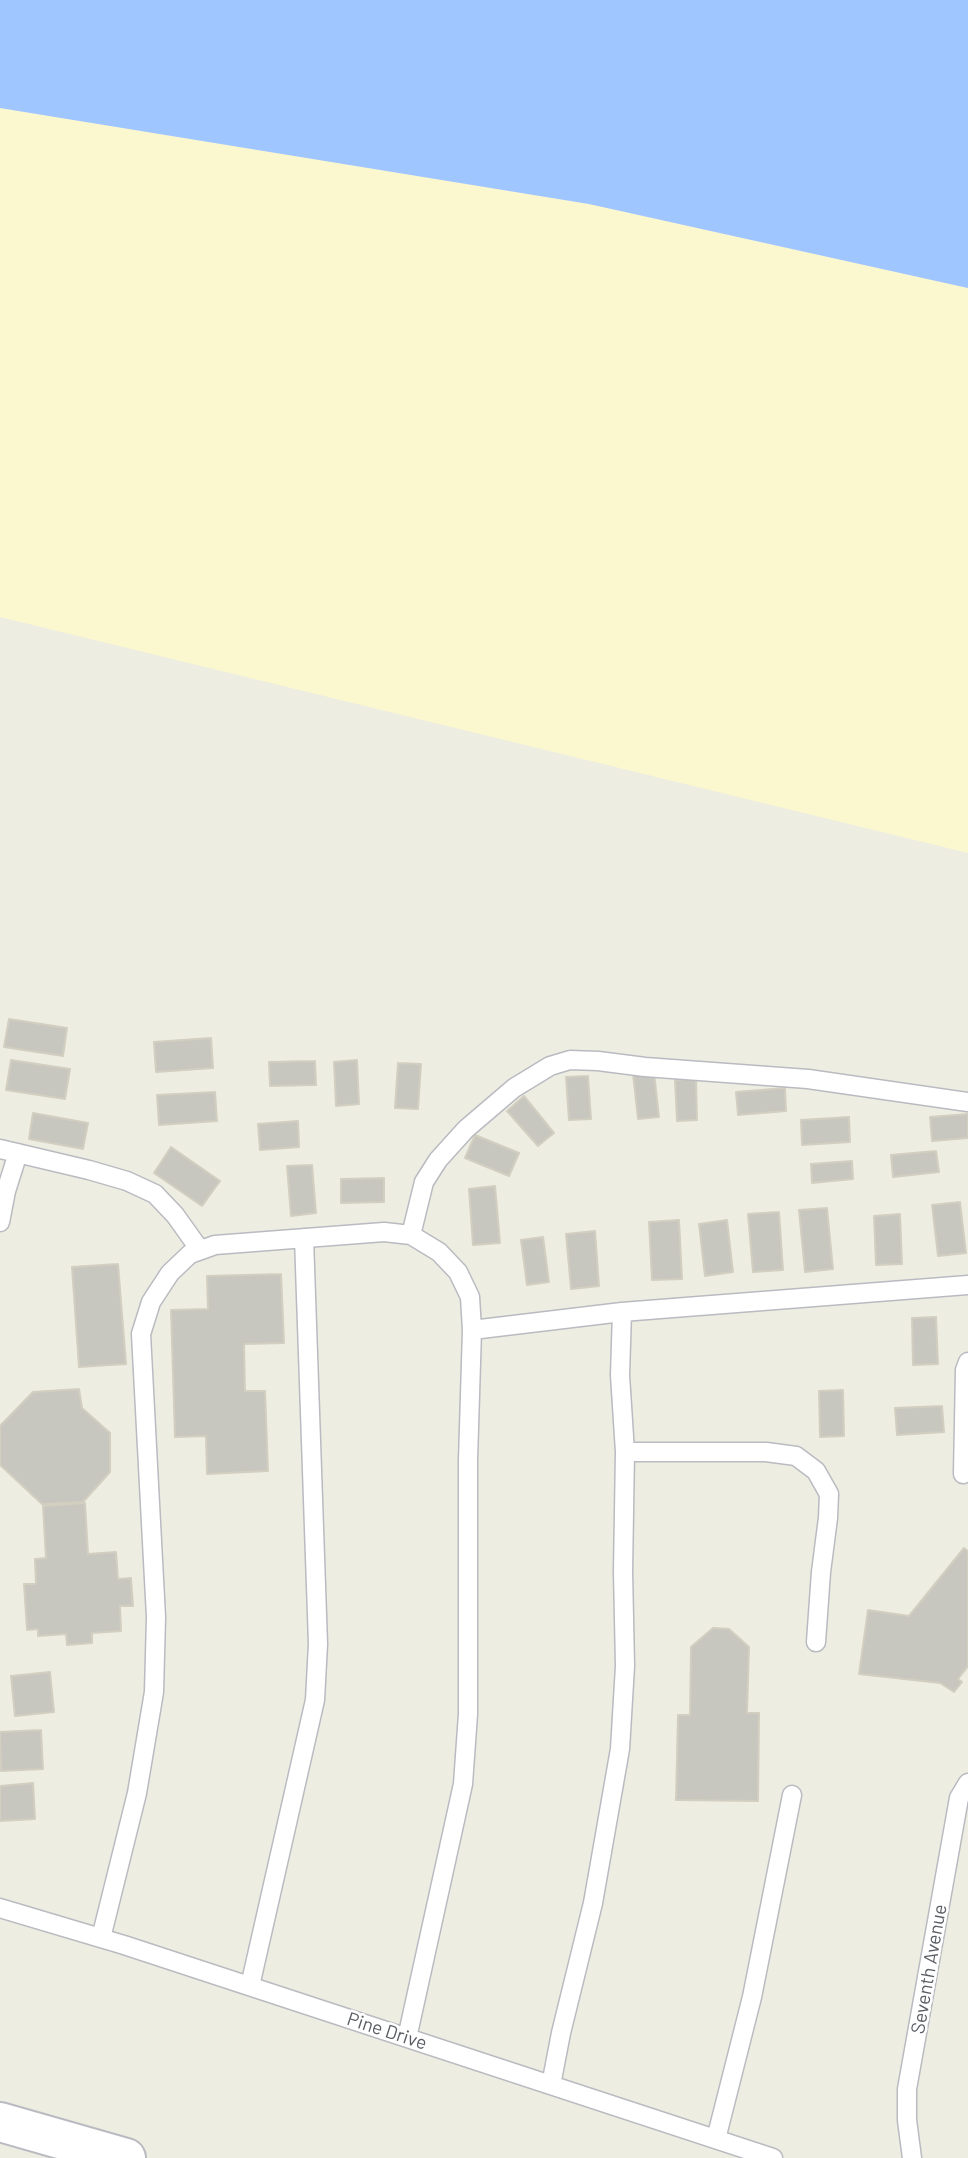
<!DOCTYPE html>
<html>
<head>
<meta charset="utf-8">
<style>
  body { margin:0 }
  canvas { display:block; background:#edede2 }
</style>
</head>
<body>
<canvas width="968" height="2158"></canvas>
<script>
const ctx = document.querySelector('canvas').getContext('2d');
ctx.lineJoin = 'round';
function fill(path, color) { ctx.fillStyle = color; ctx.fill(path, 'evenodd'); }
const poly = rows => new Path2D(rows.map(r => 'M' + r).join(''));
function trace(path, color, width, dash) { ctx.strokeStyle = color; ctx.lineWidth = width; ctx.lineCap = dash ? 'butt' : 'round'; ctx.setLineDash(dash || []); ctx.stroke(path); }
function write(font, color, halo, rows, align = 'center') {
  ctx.font = font + ' Barlow,sans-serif'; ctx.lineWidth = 5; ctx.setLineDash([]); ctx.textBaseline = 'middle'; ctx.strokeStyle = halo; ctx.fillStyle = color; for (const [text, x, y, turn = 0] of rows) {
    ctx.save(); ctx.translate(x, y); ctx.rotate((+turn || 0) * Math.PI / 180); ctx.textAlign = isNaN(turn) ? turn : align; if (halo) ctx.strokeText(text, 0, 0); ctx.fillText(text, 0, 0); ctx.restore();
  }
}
const sand = poly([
  [0,108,589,204,968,288,968,853,0,617]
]);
const water = poly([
  [0,0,968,0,968,288,589,204,0,108]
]);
const building = poly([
  [9,1019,67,1028,63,1056,4,1047,9,1019],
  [211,1038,213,1068,156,1072,154,1042,211,1038],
  [11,1060,70,1069,65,1099,6,1090,11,1060],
  [357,1060,359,1104,336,1106,334,1062,357,1060],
  [315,1061,316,1085,270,1086,269,1062,315,1061],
  [398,1063,421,1064,418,1109,395,1108,398,1063],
  [654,1072,659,1117,638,1119,633,1074,654,1072],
  [588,1076,591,1119,569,1120,566,1077,588,1076],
  [696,1079,697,1120,677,1121,675,1080,696,1079],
  [785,1088,786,1111,738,1115,736,1092,785,1088],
  [215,1092,217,1121,159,1125,157,1095,215,1092],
  [524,1096,554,1133,538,1146,507,1111,524,1096],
  [33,1113,88,1123,83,1149,29,1139,33,1113],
  [968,1114,968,1138,932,1141,930,1117,968,1114],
  [849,1117,850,1142,802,1145,801,1120,849,1117],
  [298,1121,299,1147,260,1150,258,1124,298,1121],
  [475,1135,519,1153,509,1176,465,1158,475,1135],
  [171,1147,220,1181,202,1206,154,1173,171,1147],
  [936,1151,939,1172,893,1177,891,1155,936,1151],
  [852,1161,853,1179,812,1183,811,1164,852,1161],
  [312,1165,316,1213,291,1216,287,1166,312,1165],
  [384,1178,384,1202,341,1203,341,1179,384,1178],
  [495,1186,500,1243,473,1245,469,1189,495,1186],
  [960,1202,966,1253,938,1256,932,1205,960,1202],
  [827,1208,833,1269,805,1272,799,1210,827,1208],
  [779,1212,783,1270,753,1272,748,1214,779,1212],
  [900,1214,902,1264,876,1265,874,1216,900,1214],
  [679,1220,682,1279,652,1280,649,1222,679,1220],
  [727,1220,733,1272,705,1276,699,1224,727,1220],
  [595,1231,599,1286,571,1289,566,1234,595,1231],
  [543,1237,549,1282,527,1285,521,1240,543,1237],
  [118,1264,126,1364,79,1367,72,1267,118,1264],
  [281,1274,284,1343,244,1344,245,1391,265,1391,268,1471,207,1474,206,1436,175,1437,171,1310,208,1309,207,1276,281,1274],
  [936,1317,938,1364,913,1365,912,1318,936,1317],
  [79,1389,82,1408,110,1433,110,1472,83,1502,42,1504,0,1465,0,1426,33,1392,79,1389],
  [843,1390,844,1436,820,1437,819,1391,843,1390],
  [942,1406,944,1432,897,1435,895,1408,942,1406],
  [85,1503,88,1554,116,1552,118,1579,131,1578,133,1606,120,1606,121,1631,92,1633,92,1643,67,1645,66,1634,38,1636,38,1629,27,1630,24,1584,36,1584,35,1559,46,1558,43,1506,85,1503],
  [964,1548,968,1551,968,1666,958,1679,962,1682,954,1692,940,1683,859,1674,868,1610,909,1616,964,1548],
  [713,1628,729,1629,749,1647,747,1713,759,1713,758,1801,676,1800,678,1715,690,1715,691,1647,713,1628],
  [50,1672,54,1712,15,1716,11,1676,50,1672],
  [41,1730,43,1769,1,1771,0,1732,41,1730],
  [33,1783,35,1819,0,1821,0,1786,33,1783]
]);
const service = poly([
  [0,1149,89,1170,127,1181,155,1194,175,1215,200,1250],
  [0,1222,6,1191,18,1153],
  [411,1235,424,1182,438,1160,466,1129,514,1088,550,1066,570,1060,598,1061,645,1067,808,1079,968,1102],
  [472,1330,622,1312,968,1285],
  [625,1452,766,1452,796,1456,816,1471,829,1494,828,1518,821,1572,816,1642],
  [963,1474,965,1370,968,1362],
  [0,1908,124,1945,773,2158],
  [101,1938,137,1793,154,1692,156,1617,141,1334,151,1302,170,1273,190,1254,215,1245,384,1232,411,1235,439,1252,458,1272,470,1297,472,1330,468,1460,468,1714,463,1784,407,2038],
  [250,1986,315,1700,318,1644,304,1238],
  [551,2085,561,2033,593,1903,620,1749,625,1666,623,1571,625,1452,620,1375,622,1312],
  [716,2139,752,1997,792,1795],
  [912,2158,907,2120,907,2089,959,1798,968,1783]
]);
const tertiary = poly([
  [0,2122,126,2158]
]);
const streetNames = [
  ["Seventh Avenue",929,1969,-80],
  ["Pine Drive",387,2031,18]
];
fill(sand, '#fbf7cf');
fill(water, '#a0c6ff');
fill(building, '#c8c7bf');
trace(building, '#d2cfc0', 2);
trace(service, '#b9bbc1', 21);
trace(tertiary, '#b9bbc1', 42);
trace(service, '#fff', 18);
trace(tertiary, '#fff', 38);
write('19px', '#5a5d63', '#fff', streetNames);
</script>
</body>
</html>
